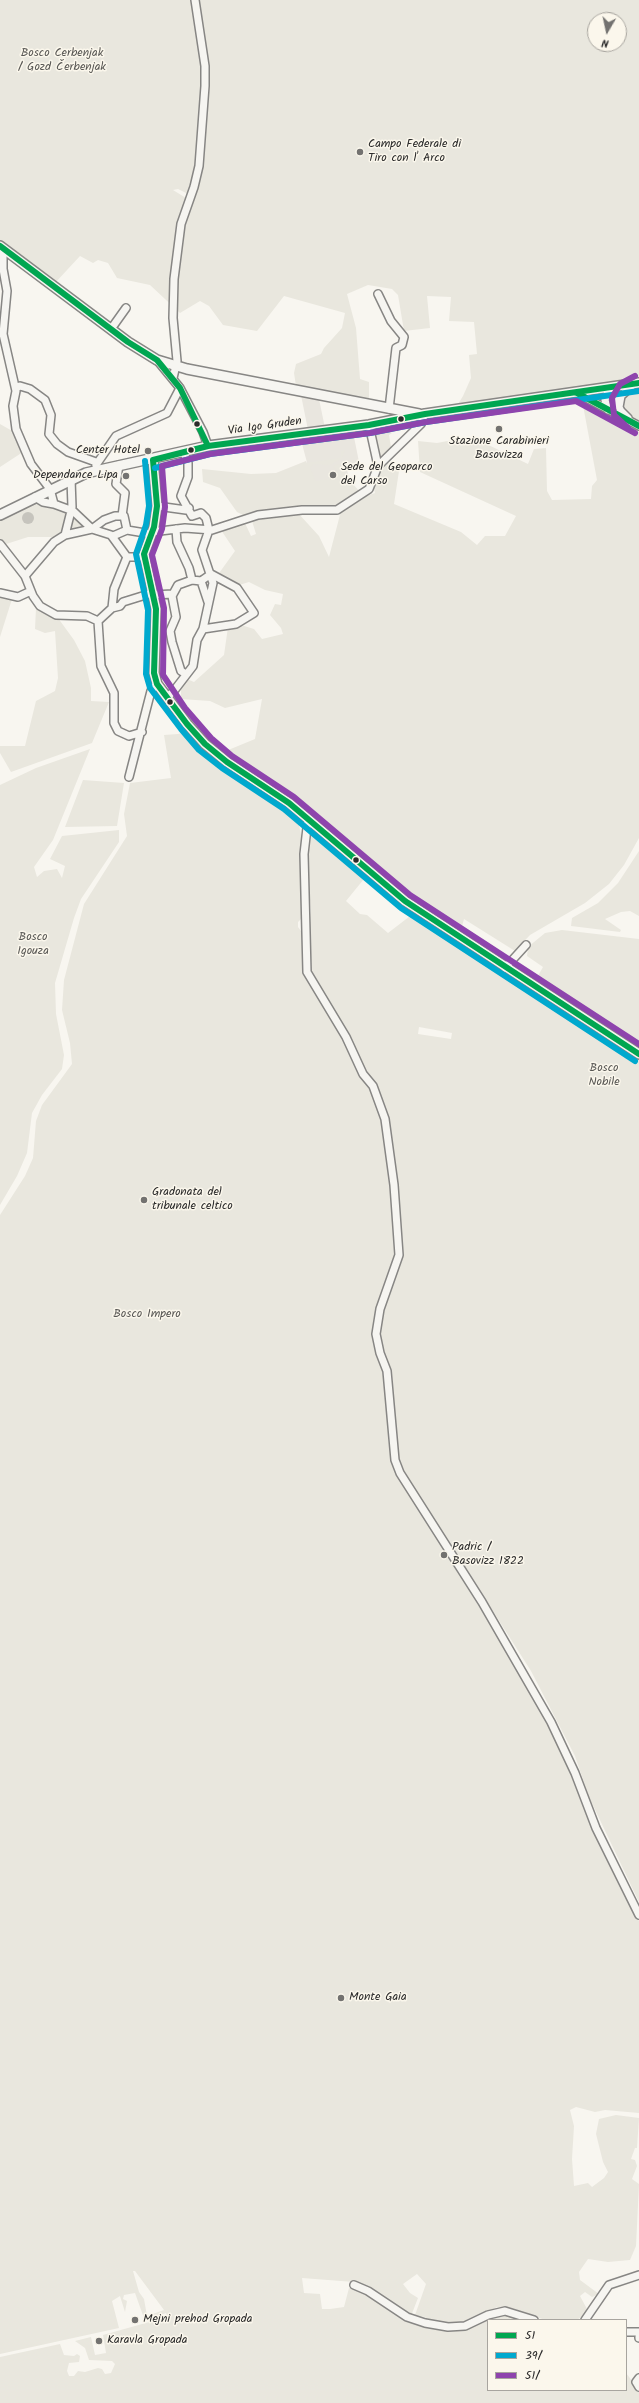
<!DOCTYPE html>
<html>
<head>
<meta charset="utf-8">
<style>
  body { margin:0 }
  #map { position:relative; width:639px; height:2403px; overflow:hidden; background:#f8f6f0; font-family:Kalam,sans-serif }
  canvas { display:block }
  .legend { position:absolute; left:487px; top:2319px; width:140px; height:72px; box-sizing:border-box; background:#fbf7ec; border:1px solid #a8a59f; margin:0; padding:5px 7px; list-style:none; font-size:12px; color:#2b2b2b }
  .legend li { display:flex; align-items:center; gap:8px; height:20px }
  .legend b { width:20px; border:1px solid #a8a59f }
  .north { position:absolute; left:587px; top:12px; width:40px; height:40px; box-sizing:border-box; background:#fbf7ec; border:1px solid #a8a59f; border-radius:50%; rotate:189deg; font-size:11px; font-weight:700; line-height:16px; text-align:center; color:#2b2b2b }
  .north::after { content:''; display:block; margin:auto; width:14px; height:18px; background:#737270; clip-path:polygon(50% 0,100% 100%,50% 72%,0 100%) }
</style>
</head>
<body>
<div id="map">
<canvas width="639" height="2403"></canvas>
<ul class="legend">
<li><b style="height:5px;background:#00a651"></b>51</li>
<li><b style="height:5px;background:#00a9ce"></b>39/</li>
<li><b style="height:5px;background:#8e44ad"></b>51/</li>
</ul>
<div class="north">N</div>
</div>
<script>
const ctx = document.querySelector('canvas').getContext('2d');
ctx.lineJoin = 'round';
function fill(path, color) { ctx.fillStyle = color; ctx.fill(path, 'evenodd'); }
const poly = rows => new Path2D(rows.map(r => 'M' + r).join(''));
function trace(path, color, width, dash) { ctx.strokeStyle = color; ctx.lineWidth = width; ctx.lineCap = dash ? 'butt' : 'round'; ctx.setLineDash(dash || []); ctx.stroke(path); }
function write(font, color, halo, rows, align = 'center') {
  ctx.font = font + ' Kalam,sans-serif'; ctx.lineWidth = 3; ctx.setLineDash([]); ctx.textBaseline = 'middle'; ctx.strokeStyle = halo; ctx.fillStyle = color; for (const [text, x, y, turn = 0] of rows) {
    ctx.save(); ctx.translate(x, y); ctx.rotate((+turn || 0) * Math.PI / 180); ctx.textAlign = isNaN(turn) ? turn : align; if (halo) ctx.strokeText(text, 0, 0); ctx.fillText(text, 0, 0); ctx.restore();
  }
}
const built = poly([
  [301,395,319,399,325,428,308,430],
  [353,432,359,462,346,465,349,478,355,481,352,484,313,485,301,440]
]);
const green = poly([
  [0,0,193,0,204,77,200,151,190,195,178,189,173,190,186,198,187,197,192,199,201,165,208,85,196,0,639,0,639,379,455,409,463,396,471,378,469,355,477,354,474,322,449,321,451,297,427,296,430,328,404,331,398,295,392,289,368,285,347,294,356,328,360,379,369,382,369,400,296,386,294,373,296,364,321,354,324,348,342,328,345,313,284,296,257,331,223,325,209,306,200,301,180,313,150,285,117,278,108,263,98,260,93,263,80,256,55,283,0,242],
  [595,20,619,20,619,44,595,44],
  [639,387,639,423,627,416,621,407,625,393],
  [582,400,639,432,639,838,624,865,609,884,585,903,530,935,515,951,464,919,461,930,506,959,509,956,507,962,504,963,415,905,221,753,255,739,262,699,225,708,210,701,181,699,181,688,187,679,194,682,224,655,228,627,241,625,254,629,262,639,283,634,281,628,270,615,275,604,281,605,283,594,265,590,249,582,236,586,217,576,235,551,221,530,244,521,251,536,256,534,252,521,298,513,319,536,329,557,341,511,358,499,375,493,373,485,380,468,387,462,399,471,394,504,461,532,477,545,485,536,505,536,516,516,420,472,418,441,437,443,458,439,463,444,478,440,528,464,534,449,546,448,547,491,552,500,591,499,592,486,597,480],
  [0,424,14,432,23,452,0,467],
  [382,426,392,433,389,435,391,447,394,445,395,447,380,461,373,429],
  [345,450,342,458,330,465,314,464,310,467,315,481,335,478,337,471,333,466,338,464,342,466,345,475,360,492,338,505,245,516,237,512,220,488,203,482,202,469,251,474,276,473,306,461,307,463,341,458,341,451],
  [33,502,68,512,62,531,55,537,28,537,3,545,0,541,0,519],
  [72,515,86,526,87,528,68,533],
  [0,595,12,599,0,637],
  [36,608,58,618,74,640,85,661,91,688,91,701,109,702,92,743,11,772,0,753,0,746,25,746,36,701,55,691,58,678,55,631,45,633,35,629],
  [189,731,297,814,303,846,305,915,298,922,298,927,304,935,305,972,374,1095,382,1117,391,1178,396,1255,376,1310,374,1323,384,1372,389,1446,393,1463,399,1478,525,1680,560,1748,585,1811,639,1921,639,2113,605,2110,595,2112,576,2107,570,2110,574,2126,572,2159,574,2186,588,2183,592,2187,604,2178,608,2172,603,2162,596,2134,599,2119,616,2115,639,2118,637,2148,635,2148,631,2159,635,2160,637,2166,632,2179,639,2184,636,2246,630,2260,608,2262,588,2259,579,2272,580,2280,599,2294,592,2297,585,2292,580,2296,587,2309,586,2313,577,2320,545,2320,512,2308,497,2307,465,2323,451,2325,431,2321,425,2317,415,2315,426,2284,417,2274,403,2284,410,2293,418,2298,411,2316,354,2282,302,2278,304,2293,320,2294,322,2309,330,2309,344,2307,349,2288,358,2290,416,2324,452,2331,463,2329,496,2315,509,2314,527,2320,488,2320,488,2390,626,2390,626,2373,639,2390,639,2403,0,2403,0,2357,60,2344,64,2355,74,2356,77,2354,80,2356,79,2362,69,2363,67,2371,69,2376,74,2376,78,2371,85,2372,98,2368,102,2369,105,2374,111,2373,115,2364,112,2361,89,2360,85,2348,75,2341,91,2337,95,2355,106,2353,103,2335,167,2317,166,2313,145,2321,135,2293,124,2295,123,2299,127,2301,125,2312,120,2296,112,2301,119,2328,0,2354,0,1215,25,1176,33,1158,36,1121,42,1105,72,1064,70,1043,62,1010,64,980,84,904,127,836,124,814,130,783,171,778,164,735,178,734],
  [133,2271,135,2271,164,2310,147,2316,144,2299,139,2292],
  [90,749,53,840,34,867,37,877,44,871,57,869,62,878,65,866,50,859,62,836,119,830,119,842,81,899,74,918,55,983,56,1014,64,1055,62,1069,42,1095,32,1113,27,1153,17,1176,0,1205,0,785,36,768],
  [83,780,124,783,117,826,65,827],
  [311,825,368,874,346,901,360,914,367,915,388,933,414,913,540,996,639,1057,639,1902,589,1797,575,1756,531,1671,405,1473,396,1450,392,1372,383,1350,380,1334,386,1299,403,1251,388,1118,375,1083,366,1073,347,1033,311,975,312,969,309,937,311,911,307,867],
  [419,1027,452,1033,451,1039,418,1034],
  [639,851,639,916,630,911,621,912,605,919,621,930,620,932,571,926,572,918,598,903,618,883],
  [562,930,639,939,639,1050,534,983,543,967,527,956,528,947,545,933]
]);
const water = poly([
  '22 518a6 6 0 1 1 12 0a6 6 0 1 1-12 0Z'
]);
const minor = poly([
  [3,248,3,269,7,291,3,334,16,391,13,406,16,429,31,464,50,489,54,504,73,511,92,529,111,535,127,557,114,589,112,608],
  [378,294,391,321,404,337,402,345,396,348,389,409],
  [111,329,126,308],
  [157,360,180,388,203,432,208,446],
  [173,378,177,361,173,318,174,279,181,224,194,187,199,166,205,86,205,66,195,0],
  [16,388,20,386,30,389,45,400,51,415,49,434,57,444,68,452,96,462],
  [609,388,621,411,628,418],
  [577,393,639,426],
  [619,407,621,396,633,385],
  [608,410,605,400,609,388],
  [369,425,378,466],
  [96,465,116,436,167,413,180,388],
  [119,465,116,484,125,493,122,516],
  [35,497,43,502,54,504],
  [157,506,186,510,189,508],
  [176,529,177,542,189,568,192,580],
  [152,532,185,528,212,530,258,515,302,510,337,510,369,489,378,466,421,424,425,414],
  [65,535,92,529,104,520,115,516,124,516,127,530],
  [113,536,127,530,151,534],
  [0,544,25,576,33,596,40,606,56,615,87,616,98,621],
  [127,557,144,557],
  [25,576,54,542,65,535,72,507,71,479],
  [201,581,208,602],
  [0,593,18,597,31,591],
  [153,595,173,594],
  [203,629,236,624,254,613,237,588,211,574],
  [186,674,181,671,172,642,170,631,176,617,172,596,178,585,192,580,201,581,211,574],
  [167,697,173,692,193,666,197,640,203,629,213,583,202,550,209,530,206,518,201,513,192,516,181,496,188,477,188,463,184,453],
  [142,732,129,736,118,731,114,723,114,693,101,666,98,621,112,608,120,606,123,602,152,593],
  [129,777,151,691,157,684],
  [308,819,304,854,307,972,346,1037,363,1074,373,1086,385,1119,394,1185,399,1255,380,1309,376,1334,380,1353,387,1371,395,1460,400,1473,482,1602,551,1722,575,1773,596,1828,639,1915],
  [505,968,526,945],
  [354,2285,368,2291,407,2317,425,2323,448,2327,465,2326,488,2315,505,2311,534,2320],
  [585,2320,609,2285,639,2275],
  [626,2332,639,2332],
  [639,2337,639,2338],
  [639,2378,636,2382,639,2387]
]);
const major = poly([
  [0,246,128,342,157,360,187,369,419,414],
  [153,460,157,506,154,527,144,554,156,609,154,673,157,684,187,724,205,744,227,762,289,803,405,901,639,1054],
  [0,515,86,473,208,446,369,425,425,414,639,383]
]);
const bus1 = poly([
  [0,246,128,342,157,360,180,388,208,446],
  [577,393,639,426],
  [153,460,157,506,154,527,144,554,156,609,154,673,157,684,187,724,205,744,227,762,289,803,405,901,639,1054],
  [153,460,208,446,369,425,425,414,639,383]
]);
const bus2 = poly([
  [145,461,149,506,146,525,136,554,148,610,146,674,150,688,181,729,199,750,222,768,284,809,401,908,635,1061],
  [155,468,210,454,370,433,426,422,639,391]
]);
const bus3 = poly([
  [628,428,614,415,612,398,620,384,635,376],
  [635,433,576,401,426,422,370,433,210,454,162,466,165,507,162,529,152,555,164,608,163,675,185,708,211,738,232,756,294,797,410,895,639,1044]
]);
const markers = [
  [360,152,4,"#737270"],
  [401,419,3.5,"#2b2b2b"],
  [197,424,3.5,"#2b2b2b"],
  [499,429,4,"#737270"],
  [191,450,3.5,"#2b2b2b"],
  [148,451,4,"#737270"],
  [333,475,4,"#737270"],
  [126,476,4,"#737270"],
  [170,702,3.5,"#2b2b2b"],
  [356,860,3.5,"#2b2b2b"],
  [144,1200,4,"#737270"],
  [444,1555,4,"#737270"],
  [341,1998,4,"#737270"],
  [135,2320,4,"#737270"],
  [99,2341,4,"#737270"]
];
const parkNames = [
  ["Bosco Cerbenjak",62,54],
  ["/ Gozd Čerbenjak",62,68],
  ["Bosco",33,938],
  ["Igouza",33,952],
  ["Bosco",604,1069],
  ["Nobile",604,1083],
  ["Bosco Impero",147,1315]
];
const poiNames = [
  ["Campo Federale di",368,145],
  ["Tiro con l' Arco",368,159],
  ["Stazione Carabinieri",499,442,"center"],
  ["Basovizza",499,456,"center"],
  ["Center Hotel",140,451,"right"],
  ["Sede del Geoparco",341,468],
  ["del Carso",341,482],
  ["Dependance Lipa",118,476,"right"],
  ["Gradonata del",152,1193],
  ["tribunale celtico",152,1207],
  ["Padric /",452,1548],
  ["Basovizz 1822",452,1562],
  ["Monte Gaia",349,1998],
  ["Mejni prehod Gropada",143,2320],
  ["Karavla Gropada",107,2341]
];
const streetNames = [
  ["Via Igo Gruden",265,427,-8]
];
fill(built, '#e9e6df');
fill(green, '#e9e7de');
fill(water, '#c6c4bd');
trace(minor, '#878684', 10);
trace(major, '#878684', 12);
trace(minor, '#f6f5f1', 7);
trace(major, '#f6f5f1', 9);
trace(bus1, '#00a651', 6);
trace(bus2, '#00a9ce', 6);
trace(bus3, '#8e44ad', 6);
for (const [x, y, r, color] of markers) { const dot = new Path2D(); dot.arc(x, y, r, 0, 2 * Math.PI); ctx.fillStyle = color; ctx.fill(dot); trace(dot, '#fbf7ec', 1.5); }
write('12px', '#585754', '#fbf7ec', parkNames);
write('12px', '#2b2b2b', '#fbf7ec', poiNames, 'left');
write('12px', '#2b2b2b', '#fbf7ec', streetNames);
</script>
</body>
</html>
